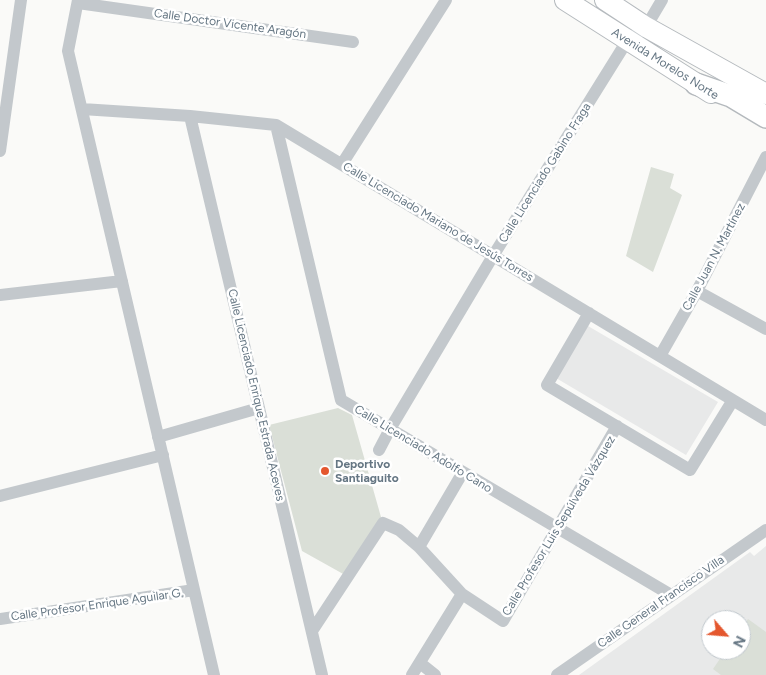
<!DOCTYPE html>
<html>
<head>
<meta charset="utf-8">
<style>
  body { margin:0 }
  #map { position:relative; width:766px; height:675px; overflow:hidden; background:#fafaf8; font-family:Figtree,sans-serif }
  canvas { display:block }
  .north { position:absolute; left:701px; top:610px; width:50px; height:50px; box-sizing:border-box; background:#fff; border:1px solid #c1c8cd; border-radius:50%; rotate:117deg; font-size:14px; font-weight:700; line-height:20px; text-align:center; color:#657683 }
  .north::after { content:''; display:block; margin:auto; width:18px; height:22px; background:#e4572e; clip-path:polygon(50% 0,100% 100%,50% 72%,0 100%) }
</style>
</head>
<body>
<div id="map">
<canvas width="766" height="675"></canvas>
<div class="north">N</div>
</div>
<script>
const ctx = document.querySelector('canvas').getContext('2d');
ctx.lineJoin = 'round';
function fill(path, color) { ctx.fillStyle = color; ctx.fill(path, 'evenodd'); }
const poly = rows => new Path2D(rows.map(r => 'M' + r).join(''));
function trace(path, color, width, dash) { ctx.strokeStyle = color; ctx.lineWidth = width; ctx.lineCap = dash ? 'butt' : 'round'; ctx.setLineDash(dash || []); ctx.stroke(path); }
function write(font, color, halo, rows, align = 'center') {
  ctx.font = font + ' Figtree,sans-serif'; ctx.lineWidth = 5; ctx.setLineDash([]); ctx.textBaseline = 'middle'; ctx.strokeStyle = halo; ctx.fillStyle = color; for (const [text, x, y, turn = 0] of rows) {
    ctx.save(); ctx.translate(x, y); ctx.rotate((+turn || 0) * Math.PI / 180); ctx.textAlign = isNaN(turn) ? turn : align; if (halo) ctx.strokeText(text, 0, 0); ctx.fillText(text, 0, 0); ctx.restore();
  }
}
const built = poly([
  [588,326,718,402,686,455,556,378],
  [766,546,766,675,579,675,750,552,754,556],
  [711,620,741,620,741,650,711,650]
]);
const green = poly([
  [651,167,674,174,670,188,682,195,653,272,626,256],
  [338,408,352,415,381,517,345,575,302,551,269,425],
  [748,619,766,632,766,675,721,675,713,669,726,650,741,650,741,629]
]);
const minor = poly([
  [78,0,68,51,214,675],
  [78,3,353,42],
  [82,109,190,116,276,125,766,420],
  [190,116,322,675],
  [276,125,341,400,671,595],
  [0,151,21,0],
  [342,164,446,0],
  [697,291,766,329],
  [0,295,122,281],
  [589,313,547,385,690,470,733,400],
  [660,356,697,291,766,157],
  [158,437,259,408],
  [379,450,390,429,493,256,627,41,646,27,662,0],
  [0,496,163,455],
  [419,547,463,472],
  [0,619,194,590],
  [312,631,383,523,399,530,419,547,462,594,503,621,617,426],
  [420,663,435,675],
  [412,675,462,594],
  [557,675,766,530]
]);
const primary = poly([
  [565,0,711,93],
  [605,0,646,27,766,94]
]);
const trunk = poly([
  [696,84,731,96,766,117]
]);
const markers = [
  [325,471,5,"#e4572e"]
];
const streetNames = [
  ["Calle Doctor Vicente Aragón",230,24,8],
  ["Avenida Morelos Norte",665,64,32],
  ["Calle Licenciado Gabino Fraga",545,173,-58],
  ["Calle Licenciado Mariano de Jesús Torres",438,222,31],
  ["Calle Juan N. Martínez",714,257,-62],
  ["Calle Licenciado Enrique Estrada Aceves",256,395,77],
  ["Calle Licenciado Adolfo Cano",423,449,31],
  ["Calle Profesor Luis Sepúlveda Vázquez",559,526,-59],
  ["Calle General Francisco Villa",661,602,-35],
  ["Calle Profesor Enrique Aguilar G.",97,605,-8]
];
const poiNames = [
  ["Deportivo",335,464],
  ["Santiaguito",335,478]
];
fill(built, '#e8e9e9');
fill(green, '#dadfd7');
trace(primary, '#b5babe', 22);
trace(trunk, '#b4b9bd', 24);
trace(minor, '#c3c8cc', 12);
trace(primary, '#fff', 20);
trace(trunk, '#fff', 21);
for (const [x, y, r, color] of markers) { const dot = new Path2D(); dot.arc(x, y, r, 0, 2 * Math.PI); ctx.fillStyle = color; ctx.fill(dot); trace(dot, '#fff', 2); }
write('12px', '#657683', '#fff', streetNames);
write('bold 12px', '#657683', '#fff', poiNames, 'left');
</script>
</body>
</html>
